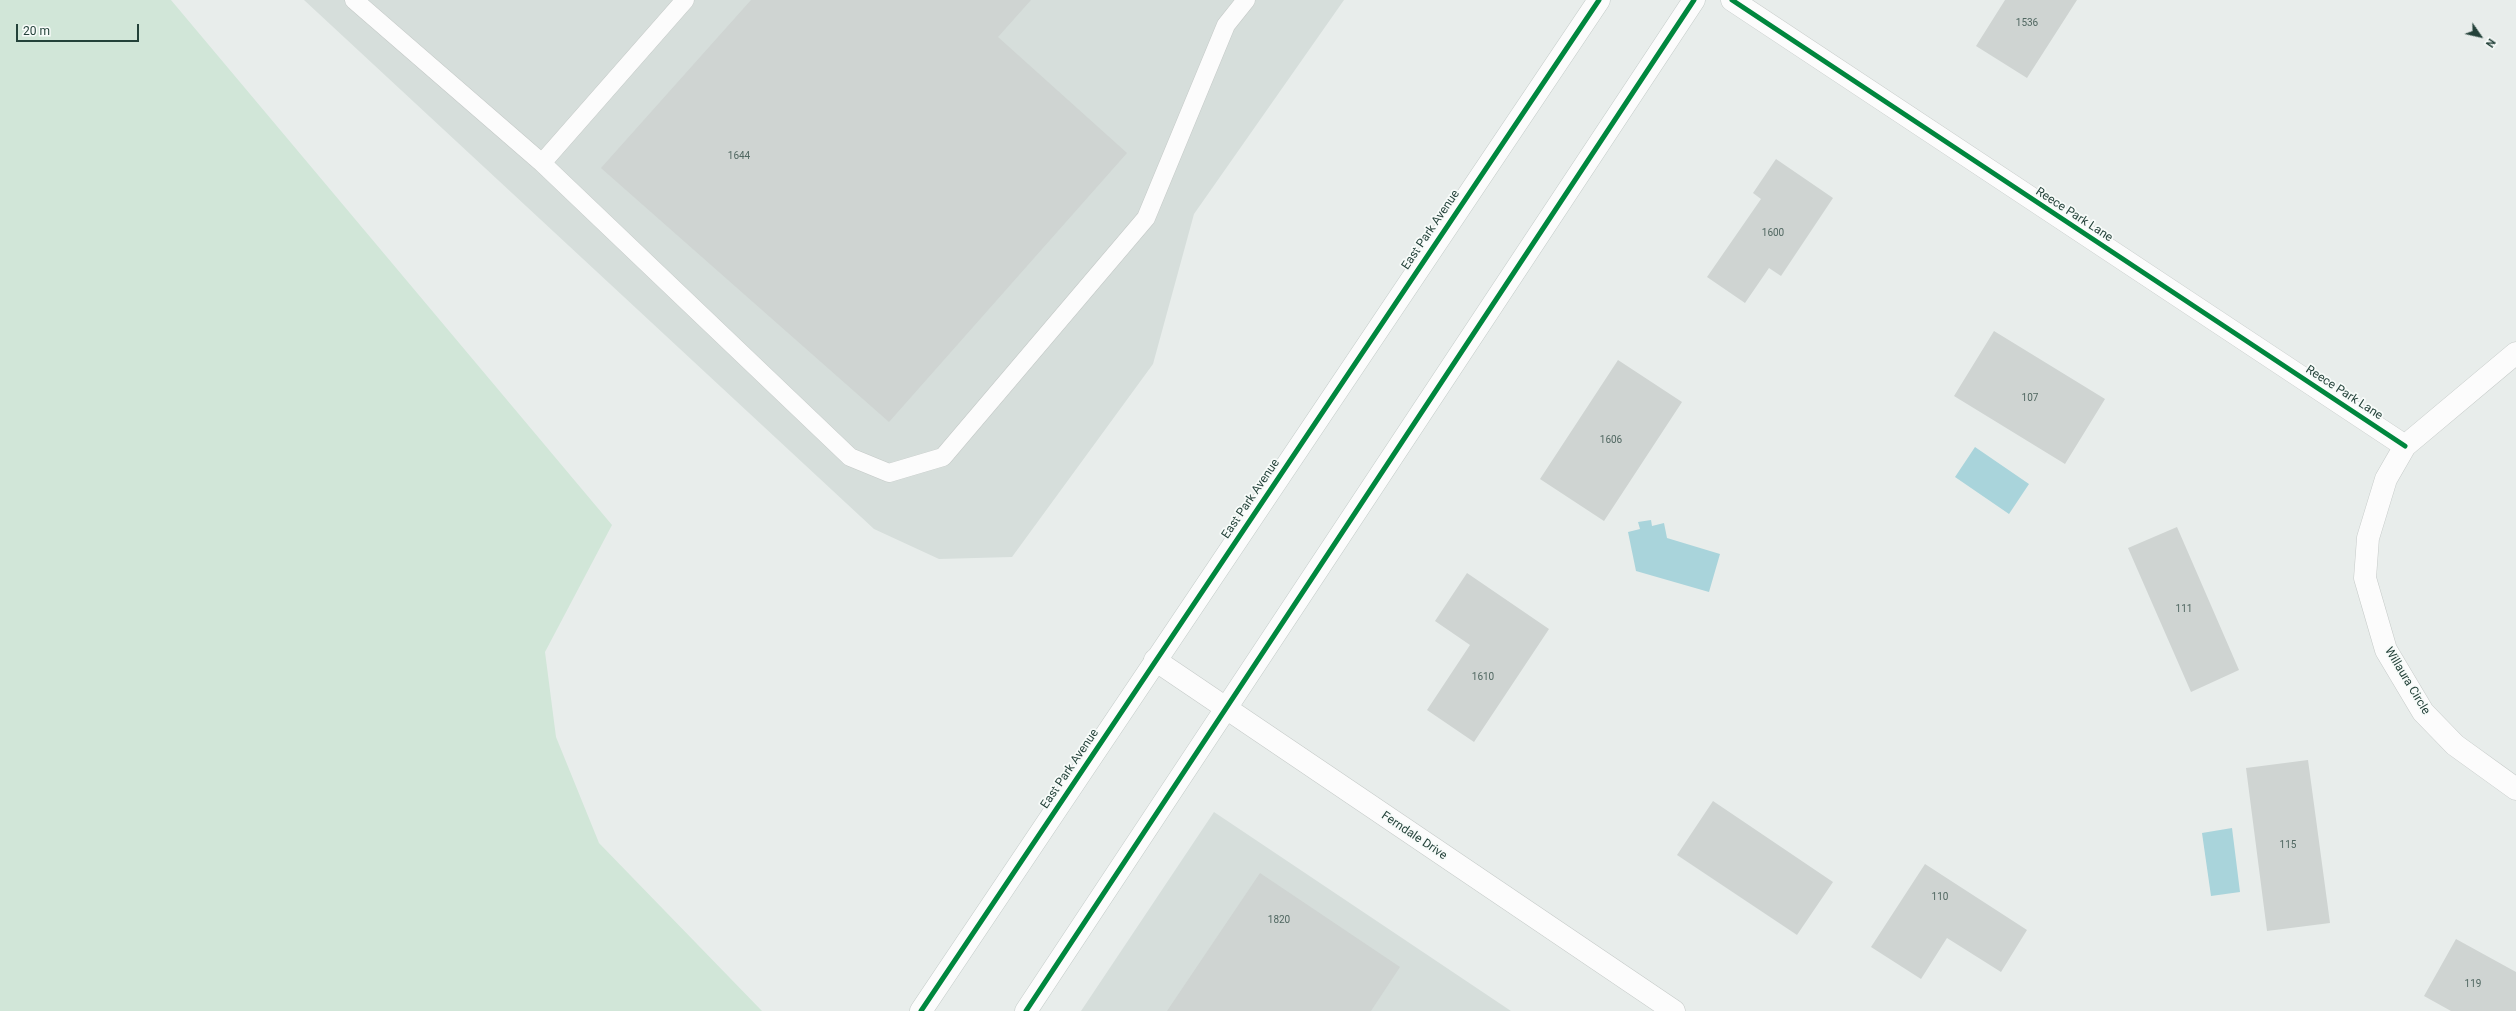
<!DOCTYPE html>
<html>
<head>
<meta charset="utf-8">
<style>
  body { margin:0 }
  #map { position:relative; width:2516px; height:1011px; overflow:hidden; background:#e8edeb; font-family:Roboto,sans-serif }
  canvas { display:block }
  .north { position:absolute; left:2460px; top:16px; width:40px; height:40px; -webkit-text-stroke:3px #f7fbf9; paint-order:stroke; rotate:124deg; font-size:11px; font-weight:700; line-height:16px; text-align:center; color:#24423a }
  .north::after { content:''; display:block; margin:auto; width:14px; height:18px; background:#24423a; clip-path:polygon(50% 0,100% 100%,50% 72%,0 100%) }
  .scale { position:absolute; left:16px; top:24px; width:123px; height:18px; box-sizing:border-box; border:2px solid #24423a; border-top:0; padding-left:5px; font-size:12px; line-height:14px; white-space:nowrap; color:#24423a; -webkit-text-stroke:3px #f7fbf9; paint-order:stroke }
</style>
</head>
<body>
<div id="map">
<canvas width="2516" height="1011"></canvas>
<div class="north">N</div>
<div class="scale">20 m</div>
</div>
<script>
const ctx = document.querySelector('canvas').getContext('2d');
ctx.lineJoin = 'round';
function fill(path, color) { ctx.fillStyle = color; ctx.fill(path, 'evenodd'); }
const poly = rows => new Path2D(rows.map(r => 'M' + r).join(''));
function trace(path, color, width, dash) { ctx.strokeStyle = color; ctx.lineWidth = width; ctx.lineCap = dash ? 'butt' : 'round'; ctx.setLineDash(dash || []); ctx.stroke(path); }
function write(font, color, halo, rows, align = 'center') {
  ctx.font = font + ' Roboto,sans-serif'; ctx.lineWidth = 3.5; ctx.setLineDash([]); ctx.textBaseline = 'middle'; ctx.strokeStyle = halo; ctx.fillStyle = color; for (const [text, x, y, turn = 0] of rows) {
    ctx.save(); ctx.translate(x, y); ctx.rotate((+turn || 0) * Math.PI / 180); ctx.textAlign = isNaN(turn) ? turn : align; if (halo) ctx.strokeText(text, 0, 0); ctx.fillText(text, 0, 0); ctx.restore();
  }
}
const built = poly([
  [304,0,1344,0,1194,214,1153,364,1012,557,939,559,874,529],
  [1214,812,1511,1011,1081,1011]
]);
const green = poly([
  [0,0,171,0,612,525,545,652,556,737,599,843,762,1011,0,1011]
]);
const water = poly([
  [1975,447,2029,484,2009,514,1955,477],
  [1651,520,1652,526,1664,523,1667,538,1720,554,1709,592,1636,571,1628,532,1640,529,1638,522],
  [2232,828,2240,892,2211,896,2202,833]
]);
const building = poly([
  [751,0,1031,0,998,37,1127,153,889,422,601,168],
  [2005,0,2077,0,2027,78,1976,46],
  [1776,159,1833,198,1781,276,1769,268,1745,303,1707,277,1761,199,1753,193],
  [1994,331,2105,399,2065,464,1954,396],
  [1618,360,1682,402,1604,521,1540,479],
  [2177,527,2239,670,2191,692,2128,548],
  [1467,573,1549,629,1474,742,1427,710,1470,645,1435,621],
  [2308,760,2330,923,2267,931,2246,768],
  [1713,801,1833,882,1797,935,1677,855],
  [1925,864,2027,930,2001,972,1947,938,1921,979,1871,947],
  [1260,873,1400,967,1371,1011,1167,1011],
  [2456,939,2516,972,2516,1011,2451,1011,2424,996]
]);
const lane = poly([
  [354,0,542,163,850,457,889,473,943,457,1146,218,1226,25,1246,0],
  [542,163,685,0]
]);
const street = poly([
  [1732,0,2405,446],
  [2516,353,2405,446,2386,479,2368,538,2365,578,2386,650,2423,712,2455,745,2516,789],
  [1155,660,1674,1011]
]);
const secondary = poly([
  [921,1011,1599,0],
  [1026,1011,1694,0]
]);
const cycleway = poly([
  [1732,0,2405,446],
  [921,1011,1599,0],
  [1026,1011,1694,0]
]);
const numberNames = [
  ["1536",2027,23],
  ["1644",739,156],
  ["1600",1773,233],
  ["107",2030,398],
  ["1606",1611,440],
  ["111",2184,609],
  ["1610",1483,677],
  ["115",2288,845],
  ["110",1940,897],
  ["1820",1279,920],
  ["119",2473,984]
];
const streetNames = [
  ["Reece Park Lane",2074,215,33],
  ["East Park Avenue",1431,230,-56],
  ["Reece Park Lane",2344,393,33],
  ["East Park Avenue",1251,499,-56],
  ["Willaura Circle",2407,681,59],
  ["East Park Avenue",1070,769,-56],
  ["Ferndale Drive",1414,836,34]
];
fill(built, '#d6dedb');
fill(green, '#d1e6d8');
fill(water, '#a9d4db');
fill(building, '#cfd4d2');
trace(lane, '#c5cac8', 19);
trace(street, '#c5cac8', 23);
trace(secondary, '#c3cbc8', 23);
trace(lane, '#fcfcfc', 18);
trace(street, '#fcfcfc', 22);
trace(secondary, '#fcfcfc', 22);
trace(cycleway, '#00873e', 5);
write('10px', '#506761', null, numberNames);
write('12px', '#24423a', '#f7fbf9', streetNames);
</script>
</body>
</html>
